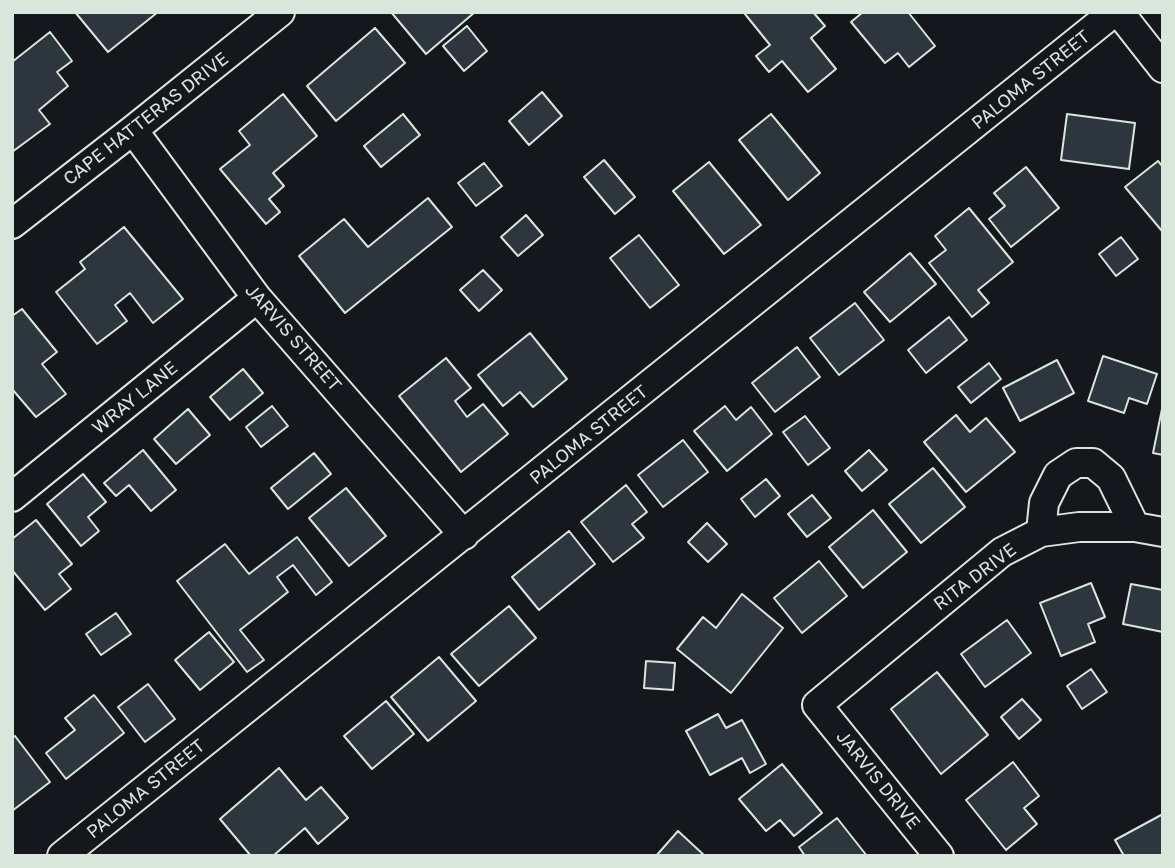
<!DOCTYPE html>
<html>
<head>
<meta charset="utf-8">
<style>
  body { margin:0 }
  #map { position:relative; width:1175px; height:868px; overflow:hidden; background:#14181c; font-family:"Golos Text",sans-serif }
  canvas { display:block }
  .frame { position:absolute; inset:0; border:14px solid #d8e6dc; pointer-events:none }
</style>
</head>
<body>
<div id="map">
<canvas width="1175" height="868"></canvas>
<div class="frame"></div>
</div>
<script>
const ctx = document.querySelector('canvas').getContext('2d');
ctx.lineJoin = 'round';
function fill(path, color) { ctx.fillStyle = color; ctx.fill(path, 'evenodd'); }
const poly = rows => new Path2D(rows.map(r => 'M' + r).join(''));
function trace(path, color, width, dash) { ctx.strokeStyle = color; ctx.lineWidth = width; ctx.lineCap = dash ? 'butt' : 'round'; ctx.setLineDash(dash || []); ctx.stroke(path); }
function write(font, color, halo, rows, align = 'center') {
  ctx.font = font + ' "Golos Text",sans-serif'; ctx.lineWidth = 5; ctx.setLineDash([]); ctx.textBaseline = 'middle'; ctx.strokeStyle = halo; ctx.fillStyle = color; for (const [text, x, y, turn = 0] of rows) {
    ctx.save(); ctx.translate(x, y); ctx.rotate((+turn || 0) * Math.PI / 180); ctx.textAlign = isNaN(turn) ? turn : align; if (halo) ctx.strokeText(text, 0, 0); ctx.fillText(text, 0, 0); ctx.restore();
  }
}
const building = poly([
  [75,12,158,12,108,52,75,12],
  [391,12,475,12,426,54,391,12],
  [747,12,813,12,825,26,811,38,836,69,808,92,782,61,769,72,756,56,770,45,745,14,747,12],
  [863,12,908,12,935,46,909,67,898,53,885,63,851,22,863,12],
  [467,26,487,51,464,71,443,46,467,26],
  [375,28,405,63,336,121,307,86,375,28],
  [50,32,72,61,57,72,68,86,39,110,50,124,12,152,12,62,50,32],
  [542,92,562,116,529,145,509,121,542,92],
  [283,94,317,136,273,173,284,186,269,199,280,212,266,224,220,169,250,145,239,131,283,94],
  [403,114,420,135,381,167,364,146,403,114],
  [771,114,820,173,788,200,739,140,771,114],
  [1067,114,1135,123,1129,169,1061,160,1067,114],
  [604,160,635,197,615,214,584,177,604,160],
  [1158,161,1163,167,1162,231,1125,187,1158,161],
  [709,162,761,225,724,254,673,191,709,162],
  [484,163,502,186,476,206,458,183,484,163],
  [1026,167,1059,208,1011,247,989,219,1005,206,994,193,1026,167],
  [428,198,452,227,345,313,299,256,344,219,368,247,428,198],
  [969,208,1013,262,978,290,989,303,972,317,929,263,946,250,935,236,969,208],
  [526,215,543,235,518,256,501,237,526,215],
  [124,227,183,299,153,323,130,293,115,305,127,321,97,344,56,292,85,269,80,262,124,227],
  [639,235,679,285,650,308,610,258,639,235],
  [1121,237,1138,259,1116,276,1099,254,1121,237],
  [910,253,936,284,890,322,864,292,910,253],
  [483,270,502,290,479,311,460,290,483,270],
  [855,303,884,340,839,375,810,338,855,303],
  [22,309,57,352,42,364,66,394,36,417,12,389,12,316,22,309],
  [949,317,967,340,926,373,908,350,949,317],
  [530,333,567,379,533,407,520,392,503,406,478,375,530,333],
  [797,347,820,377,775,412,752,383,797,347],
  [1103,356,1157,374,1147,404,1129,398,1124,413,1088,401,1103,356],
  [446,358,471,388,455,401,467,417,483,404,508,434,461,472,399,396,446,358],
  [1057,360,1074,393,1020,421,1003,388,1057,360],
  [989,363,1001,379,971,403,958,387,989,363],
  [243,369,263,393,230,420,210,397,243,369],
  [272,406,288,426,261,447,246,427,272,406],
  [725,406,736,420,751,407,772,434,727,471,694,431,725,406],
  [188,409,210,435,176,464,154,439,188,409],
  [1162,409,1163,409,1163,455,1153,453,1162,409],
  [956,415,970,432,986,418,1015,452,966,492,924,442,956,415],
  [805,416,830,448,808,465,783,432,805,416],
  [683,440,708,472,663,507,638,475,683,440],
  [143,450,176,490,151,511,129,485,116,496,104,483,143,450],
  [869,450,887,470,862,491,845,471,869,450],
  [314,453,331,474,288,509,271,488,314,453],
  [933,468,965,507,921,543,889,504,933,468],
  [83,474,106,502,88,517,99,531,81,546,47,504,83,474],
  [766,479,780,496,755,517,741,499,766,479],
  [626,485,647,512,632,524,644,538,613,562,581,522,626,485],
  [346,488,386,536,349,566,309,518,346,488],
  [812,495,831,518,807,537,788,514,812,495],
  [873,510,907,552,863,588,829,547,873,510],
  [36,520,72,564,59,574,71,589,45,610,12,570,12,539,36,520],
  [707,523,727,544,708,562,688,542,707,523],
  [569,531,595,564,539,610,512,577,569,531],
  [297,537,332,582,316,595,293,565,277,577,288,592,240,630,264,660,247,672,177,581,225,544,249,574,297,537],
  [819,561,847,596,802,633,774,598,819,561],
  [1091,583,1105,617,1088,624,1095,642,1061,656,1040,603,1091,583],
  [1131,584,1163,590,1163,632,1123,624,1131,584],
  [742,594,783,628,731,693,677,649,703,617,716,628,742,594],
  [509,606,536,638,479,686,451,654,509,606],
  [116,613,131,634,101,655,86,634,116,613],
  [1007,620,1031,653,985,687,961,654,1007,620],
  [209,632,234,662,200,690,175,660,209,632],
  [439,657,476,701,428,741,391,697,439,657],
  [646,661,675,663,673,690,644,688,646,661],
  [1091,669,1107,692,1082,709,1067,686,1091,669],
  [937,672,988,735,941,774,891,709,937,672],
  [148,684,175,719,145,742,118,707,148,684],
  [94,695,124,733,66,779,46,753,75,730,65,718,94,695],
  [1022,699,1041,720,1019,739,1001,717,1022,699],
  [386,701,414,734,372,769,344,736,386,701],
  [718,714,726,728,742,720,766,764,750,773,742,758,710,775,686,731,718,714],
  [15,736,50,782,12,811,12,738,15,736],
  [1013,762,1039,796,1024,808,1037,824,1006,850,966,800,1013,762],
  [782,764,822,813,794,836,780,820,766,831,739,799,782,764],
  [279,768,306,800,321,787,348,818,318,844,305,828,273,856,251,856,220,819,279,768],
  [1163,814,1163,856,1124,856,1115,840,1163,814],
  [837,818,867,856,805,856,799,847,837,818],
  [678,831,705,856,656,856,678,831]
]);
const minor = poly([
  [1119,12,1163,68],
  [133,130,257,298,464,535],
  [12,224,133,130,280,12],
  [12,497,257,298],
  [1041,532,1044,503,1058,475,1076,463,1093,463,1111,478,1135,527],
  [62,856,1114,12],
  [939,856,817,705,1002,552,1041,532,1079,527,1135,527,1163,532]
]);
const streetNames = [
  ["PALOMA STREET",1031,80,-39],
  ["CAPE HATTERAS DRIVE",146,119,-38],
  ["JARVIS STREET",293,338,49],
  ["WRAY LANE",135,398,-39],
  ["PALOMA STREET",589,435,-39],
  ["RITA DRIVE",975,577,-37],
  ["JARVIS DRIVE",878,780,51],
  ["PALOMA STREET",146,789,-39]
];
fill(building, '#2c363c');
trace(building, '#d8e6dc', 2);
trace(minor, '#d8e6dc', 32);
trace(minor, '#14181c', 28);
write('18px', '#d8e6dc', '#14181c', streetNames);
</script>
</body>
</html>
